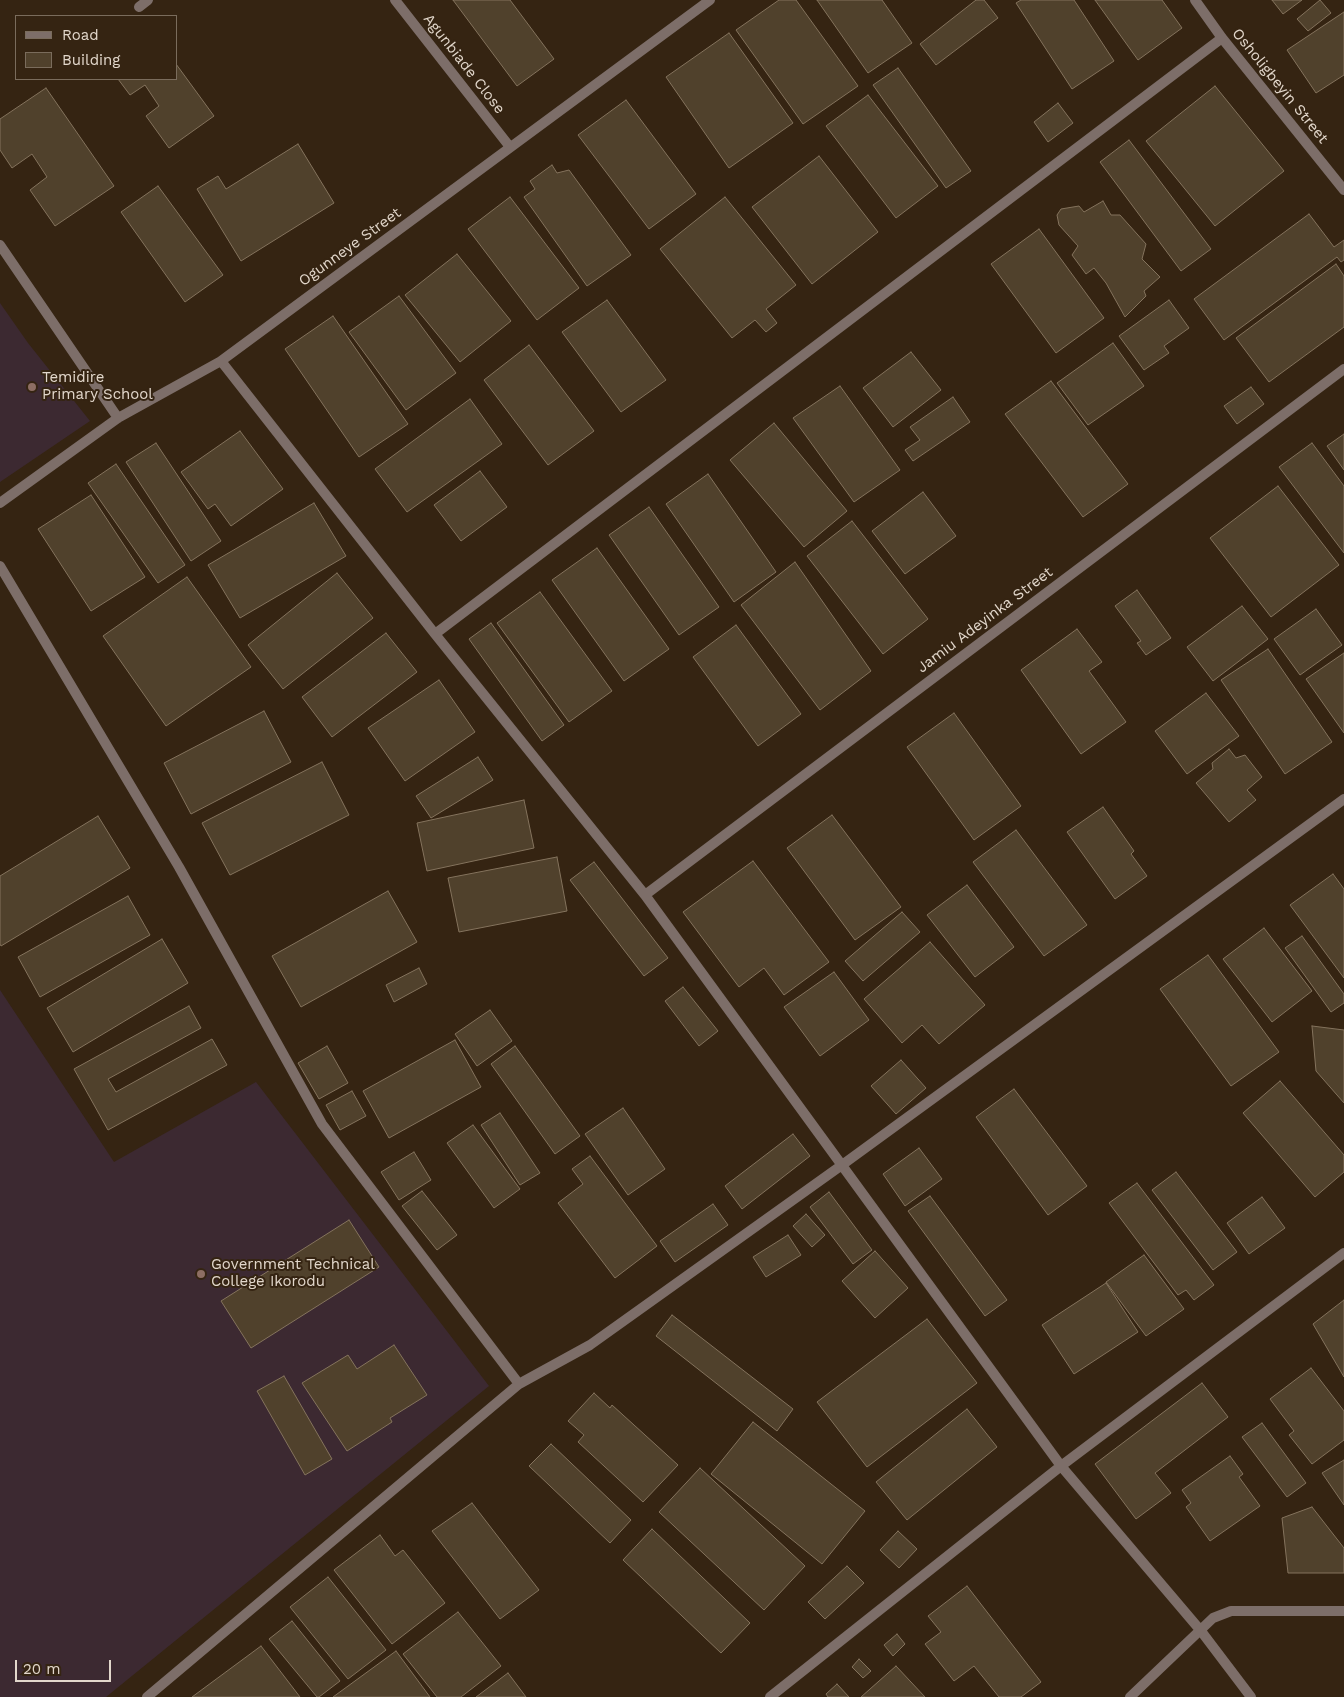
<!DOCTYPE html>
<html>
<head>
<meta charset="utf-8">
<style>
  body { margin:0 }
  #map { position:relative; width:1344px; height:1697px; overflow:hidden; background:#352412; font-family:"Work Sans",sans-serif }
  canvas { display:block }
  .legend { position:absolute; left:15px; top:15px; width:162px; height:65px; box-sizing:border-box; background:#352412; border:1px solid #7a6c5c; margin:0; padding:6px 9px; list-style:none; font-size:15px; color:#e2d7cb }
  .legend li { display:flex; align-items:center; gap:10px; height:25px }
  .legend b { width:25px; border:1px solid #7a6c5c }
  .scale { position:absolute; left:15px; top:1660px; width:96px; height:22px; box-sizing:border-box; border:2px solid #e2d7cb; border-top:0; padding-left:6px; font-size:15px; line-height:18px; white-space:nowrap; color:#e2d7cb; -webkit-text-stroke:4px #352412; paint-order:stroke }
</style>
</head>
<body>
<div id="map">
<canvas width="1344" height="1697"></canvas>
<ul class="legend">
<li><b style="height:6px;background:#7d6e69"></b>Road</li>
<li><b style="height:14px;background:#50412c"></b>Building</li>
</ul>
<div class="scale">20 m</div>
</div>
<script>
const ctx = document.querySelector('canvas').getContext('2d');
ctx.lineJoin = 'round';
function fill(path, color) { ctx.fillStyle = color; ctx.fill(path, 'evenodd'); }
const poly = rows => new Path2D(rows.map(r => 'M' + r).join(''));
function trace(path, color, width, dash) { ctx.strokeStyle = color; ctx.lineWidth = width; ctx.lineCap = dash ? 'butt' : 'round'; ctx.setLineDash(dash || []); ctx.stroke(path); }
function write(font, color, halo, rows, align = 'center') {
  ctx.font = font + ' "Work Sans",sans-serif'; ctx.lineWidth = 4; ctx.setLineDash([]); ctx.textBaseline = 'middle'; ctx.strokeStyle = halo; ctx.fillStyle = color; for (const [text, x, y, turn = 0] of rows) {
    ctx.save(); ctx.translate(x, y); ctx.rotate((+turn || 0) * Math.PI / 180); ctx.textAlign = isNaN(turn) ? turn : align; if (halo) ctx.strokeText(text, 0, 0); ctx.fillText(text, 0, 0); ctx.restore();
  }
}
const education = poly([
  [0,303,28,343,90,421,0,482],
  [0,990,114,1162,256,1082,489,1386,106,1697,0,1697]
]);
const building = poly([
  [453,0,510,0,554,59,517,86,453,0],
  [779,0,796,0,858,86,803,124,736,30,779,0],
  [817,0,882,0,912,43,868,73,817,0],
  [976,0,984,0,998,18,936,65,920,44,976,0],
  [1021,0,1074,0,1114,61,1072,89,1016,3,1021,0],
  [1095,0,1162,0,1182,28,1138,60,1095,0],
  [1272,0,1302,0,1283,14,1272,0],
  [1320,0,1331,13,1308,31,1297,19,1320,0],
  [1344,12,1344,75,1316,93,1287,50,1344,12],
  [729,33,793,123,729,168,666,77,729,33],
  [176,64,214,116,169,148,146,116,159,106,145,85,130,95,118,79,176,79,176,64],
  [898,68,971,171,946,188,873,85,898,68],
  [1215,86,1284,171,1215,226,1146,141,1215,86],
  [46,88,114,186,55,226,30,190,47,177,32,154,12,168,0,150,0,119,46,88],
  [868,95,938,186,896,218,826,126,868,95],
  [626,100,696,194,649,229,578,135,626,100],
  [1058,103,1073,123,1048,142,1034,122,1058,103],
  [1129,140,1211,249,1181,271,1100,162,1129,140],
  [298,144,334,203,241,261,197,189,218,176,226,189,298,144],
  [819,156,878,232,812,284,752,207,819,156],
  [552,165,557,173,569,170,631,255,587,286,524,197,535,189,530,181,552,165],
  [158,186,223,275,185,302,121,212,158,186],
  [510,197,579,288,537,320,468,229,510,197],
  [725,197,796,285,766,309,777,323,766,332,755,320,732,338,660,249,725,197],
  [1103,201,1111,215,1120,215,1146,244,1142,259,1160,277,1144,291,1146,296,1125,317,1106,283,1094,268,1086,274,1072,255,1078,246,1059,225,1057,215,1061,209,1079,206,1084,212,1103,201],
  [1309,214,1334,247,1344,240,1344,260,1341,262,1337,257,1224,340,1194,299,1309,214],
  [1039,229,1104,318,1056,353,991,264,1039,229],
  [457,254,511,321,460,362,405,295,457,254],
  [1336,264,1344,276,1344,327,1269,382,1236,338,1336,264],
  [399,296,456,373,406,410,349,332,399,296],
  [607,300,666,380,621,412,562,332,607,300],
  [1169,300,1189,328,1164,346,1169,353,1144,370,1119,336,1169,300],
  [333,316,408,424,359,457,285,349,333,316],
  [1113,343,1144,386,1088,425,1057,383,1113,343],
  [529,345,594,431,548,465,484,380,529,345],
  [911,352,941,390,893,427,863,388,911,352],
  [1051,381,1128,484,1083,517,1005,414,1051,381],
  [840,386,900,470,854,502,793,418,840,386],
  [1251,387,1264,404,1237,424,1224,406,1251,387],
  [953,397,970,422,913,461,905,450,920,440,910,427,953,397],
  [470,399,502,444,407,512,375,469,470,399],
  [774,423,847,511,804,547,730,460,774,423],
  [240,431,283,489,231,526,215,504,208,509,181,472,240,431],
  [1344,434,1344,470,1327,446,1344,434],
  [156,443,221,541,191,561,126,462,156,443],
  [1312,443,1344,486,1344,553,1279,467,1312,443],
  [116,464,185,565,158,583,88,483,116,464],
  [480,471,507,507,461,541,434,505,480,471],
  [708,474,776,572,734,602,666,504,708,474],
  [1278,486,1339,565,1271,617,1210,538,1278,486],
  [923,492,956,536,905,574,872,531,923,492],
  [91,495,145,577,91,611,38,529,91,495],
  [314,503,346,556,240,618,208,565,314,503],
  [649,507,719,607,679,635,609,535,649,507],
  [852,521,928,619,883,654,807,556,852,521],
  [597,548,669,649,624,681,552,580,597,548],
  [795,562,871,671,820,710,741,605,795,562],
  [337,573,373,618,283,689,248,645,337,573],
  [187,577,251,667,166,726,103,636,187,577],
  [1137,590,1171,638,1146,655,1137,643,1141,641,1115,606,1137,590],
  [540,592,612,691,569,722,497,623,540,592],
  [1242,606,1268,639,1213,681,1187,647,1242,606],
  [1316,609,1342,645,1300,675,1274,639,1316,609],
  [491,623,564,725,542,741,469,639,491,623],
  [736,625,801,714,758,746,693,657,736,625],
  [1077,629,1102,662,1089,671,1126,722,1081,754,1021,670,1077,629],
  [386,633,417,672,332,737,302,697,386,633],
  [1268,649,1332,742,1285,774,1221,680,1268,649],
  [1344,653,1344,733,1306,679,1344,653],
  [439,680,475,732,405,781,368,728,439,680],
  [1206,693,1239,736,1187,774,1155,731,1206,693],
  [264,711,291,762,191,814,164,763,264,711],
  [954,713,1021,806,974,840,907,747,954,713],
  [1229,749,1236,758,1245,755,1262,777,1247,790,1256,800,1229,822,1196,783,1213,769,1212,763,1229,749],
  [478,757,493,780,431,818,416,796,478,757],
  [322,762,349,815,230,875,202,823,322,762],
  [524,800,534,848,427,871,417,823,524,800],
  [1103,807,1134,851,1131,854,1147,876,1115,899,1067,832,1103,807],
  [832,815,901,907,855,940,787,848,832,815],
  [98,816,130,868,1,946,0,944,0,876,98,816],
  [1016,830,1087,925,1044,956,973,862,1016,830],
  [557,857,567,911,459,932,448,878,557,857],
  [753,861,829,962,784,995,764,968,739,987,683,912,753,861],
  [594,862,668,958,644,976,570,880,594,862],
  [1333,874,1344,889,1344,978,1290,905,1333,874],
  [967,885,1014,947,975,977,927,915,967,885],
  [388,891,417,942,301,1007,272,956,388,891],
  [128,896,150,935,40,997,18,957,128,896],
  [902,912,920,932,863,981,845,961,902,912],
  [1264,928,1312,991,1272,1022,1223,959,1264,928],
  [1302,936,1344,994,1344,1003,1331,1012,1285,948,1302,936],
  [162,939,188,983,73,1052,47,1008,162,939],
  [930,942,985,1005,939,1044,922,1025,902,1043,864,999,930,942],
  [1208,955,1279,1052,1231,1086,1160,989,1208,955],
  [419,968,427,984,394,1002,386,985,419,968],
  [834,972,869,1020,820,1056,784,1007,834,972],
  [683,987,718,1031,699,1046,665,1001,683,987],
  [189,1006,201,1028,108,1079,116,1092,212,1039,227,1065,108,1130,74,1069,189,1006],
  [490,1010,512,1041,477,1066,455,1034,490,1010],
  [1312,1026,1344,1030,1344,1103,1316,1071,1312,1026],
  [455,1040,481,1087,389,1138,363,1091,455,1040],
  [327,1046,348,1083,319,1099,298,1063,327,1046],
  [515,1046,580,1136,555,1154,491,1064,515,1046],
  [901,1060,926,1088,896,1114,871,1086,901,1060],
  [1280,1081,1344,1155,1344,1172,1315,1197,1243,1113,1280,1081],
  [1014,1089,1087,1186,1048,1215,976,1117,1014,1089],
  [352,1091,366,1116,340,1130,326,1105,352,1091],
  [623,1108,665,1169,628,1195,585,1134,623,1108],
  [500,1113,540,1173,520,1185,481,1125,500,1113],
  [473,1125,520,1189,494,1208,447,1143,473,1125],
  [793,1134,810,1156,742,1209,725,1186,793,1134],
  [919,1148,942,1179,905,1206,883,1174,919,1148],
  [414,1152,431,1180,399,1200,381,1172,414,1152],
  [590,1156,657,1246,615,1278,558,1203,583,1184,572,1169,590,1156],
  [1176,1172,1237,1252,1213,1270,1152,1190,1176,1172],
  [1137,1183,1214,1285,1194,1300,1186,1290,1178,1295,1109,1203,1137,1183],
  [422,1191,457,1235,437,1250,402,1206,422,1191],
  [829,1192,872,1250,853,1264,810,1207,829,1192],
  [930,1196,1007,1300,985,1316,908,1211,930,1196],
  [1262,1197,1285,1228,1249,1254,1227,1223,1262,1197],
  [713,1204,728,1225,675,1262,660,1241,713,1204],
  [806,1214,825,1235,812,1247,793,1226,806,1214],
  [349,1220,379,1267,251,1348,221,1301,349,1220],
  [788,1235,801,1255,766,1277,753,1257,788,1235],
  [875,1251,908,1288,875,1318,842,1281,875,1251],
  [1144,1255,1184,1309,1146,1336,1106,1282,1144,1255],
  [1106,1283,1138,1332,1074,1374,1042,1325,1106,1283],
  [1344,1300,1344,1377,1313,1324,1344,1300],
  [672,1315,793,1409,777,1431,656,1336,672,1315],
  [927,1319,977,1383,867,1467,817,1402,927,1319],
  [394,1345,427,1395,390,1418,392,1422,347,1451,302,1383,348,1355,357,1369,394,1345],
  [1311,1368,1344,1411,1344,1440,1312,1464,1289,1435,1294,1431,1270,1399,1311,1368],
  [284,1376,332,1459,305,1475,257,1391,284,1376],
  [1202,1383,1228,1417,1155,1473,1171,1493,1136,1519,1095,1464,1202,1383],
  [594,1393,610,1408,612,1405,678,1465,643,1502,578,1442,584,1435,568,1421,594,1393],
  [967,1409,997,1447,907,1520,876,1482,967,1409],
  [753,1422,865,1511,822,1564,711,1474,753,1422],
  [1262,1423,1306,1483,1287,1497,1242,1437,1262,1423],
  [551,1444,631,1520,610,1543,529,1466,551,1444],
  [1230,1456,1243,1474,1239,1477,1260,1506,1210,1541,1186,1507,1191,1503,1182,1490,1230,1456],
  [1344,1460,1344,1505,1322,1473,1344,1460],
  [700,1468,805,1566,764,1610,659,1512,700,1468],
  [472,1503,539,1590,500,1619,432,1531,472,1503],
  [1312,1507,1344,1548,1344,1573,1288,1573,1282,1518,1312,1507],
  [652,1529,750,1623,721,1653,623,1560,652,1529],
  [898,1531,917,1549,899,1568,880,1550,898,1531],
  [380,1535,395,1556,403,1550,445,1603,392,1644,334,1570,380,1535],
  [847,1566,864,1583,825,1619,808,1602,847,1566],
  [328,1577,386,1650,348,1679,290,1607,328,1577],
  [967,1586,1041,1682,1021,1697,999,1697,974,1666,954,1681,925,1644,941,1632,928,1616,967,1586],
  [458,1612,501,1666,461,1697,437,1697,403,1654,458,1612],
  [292,1621,340,1681,319,1697,317,1697,269,1639,292,1621],
  [897,1634,905,1644,893,1656,884,1645,897,1634],
  [261,1646,300,1697,192,1697,261,1646],
  [396,1651,430,1697,333,1697,396,1651],
  [859,1659,871,1671,863,1678,852,1667,859,1659],
  [896,1666,925,1697,861,1697,896,1666],
  [508,1673,526,1697,476,1697,508,1673],
  [837,1684,849,1697,828,1697,826,1694,837,1684]
]);
const street = poly([
  [395,0,510,147],
  [1195,0,1222,38,1344,190],
  [139,7,148,0],
  [0,245,118,418],
  [221,361,435,634,645,895,1061,1466,1201,1631,1251,1697],
  [0,503,118,418,221,361,710,0],
  [0,566,179,867,322,1124,519,1384],
  [435,634,1222,38],
  [645,895,1344,369],
  [147,1697,519,1384,590,1345,842,1165,1344,799],
  [770,1697,1061,1466,1344,1253],
  [1130,1697,1213,1618,1231,1611,1344,1611]
]);
const markers = [
  [32,387,5,"#8d6e63"],
  [201,1274,5,"#8d6e63"]
];
const streetNames = [
  ["Agunbiade Close",464,64,52],
  ["Osholigbeyin Street",1280,86,51],
  ["Ogunneye Street",350,247,-36],
  ["Jamiu Adeyinka Street",985,620,-37]
];
const poiNames = [
  ["Temidire",42,378],
  ["Primary School",42,395],
  ["Government Technical",211,1265],
  ["College Ikorodu",211,1282]
];
fill(education, '#3c2931');
fill(building, '#50412c');
trace(building, '#84735d', 1);
trace(street, '#7d6e69', 10);
for (const [x, y, r, color] of markers) { const dot = new Path2D(); dot.arc(x, y, r, 0, 2 * Math.PI); ctx.fillStyle = color; ctx.fill(dot); trace(dot, '#352412', 2); }
write('15px', '#e2d7cb', '#352412', streetNames);
write('15px', '#e2d7cb', '#352412', poiNames, 'left');
</script>
</body>
</html>
